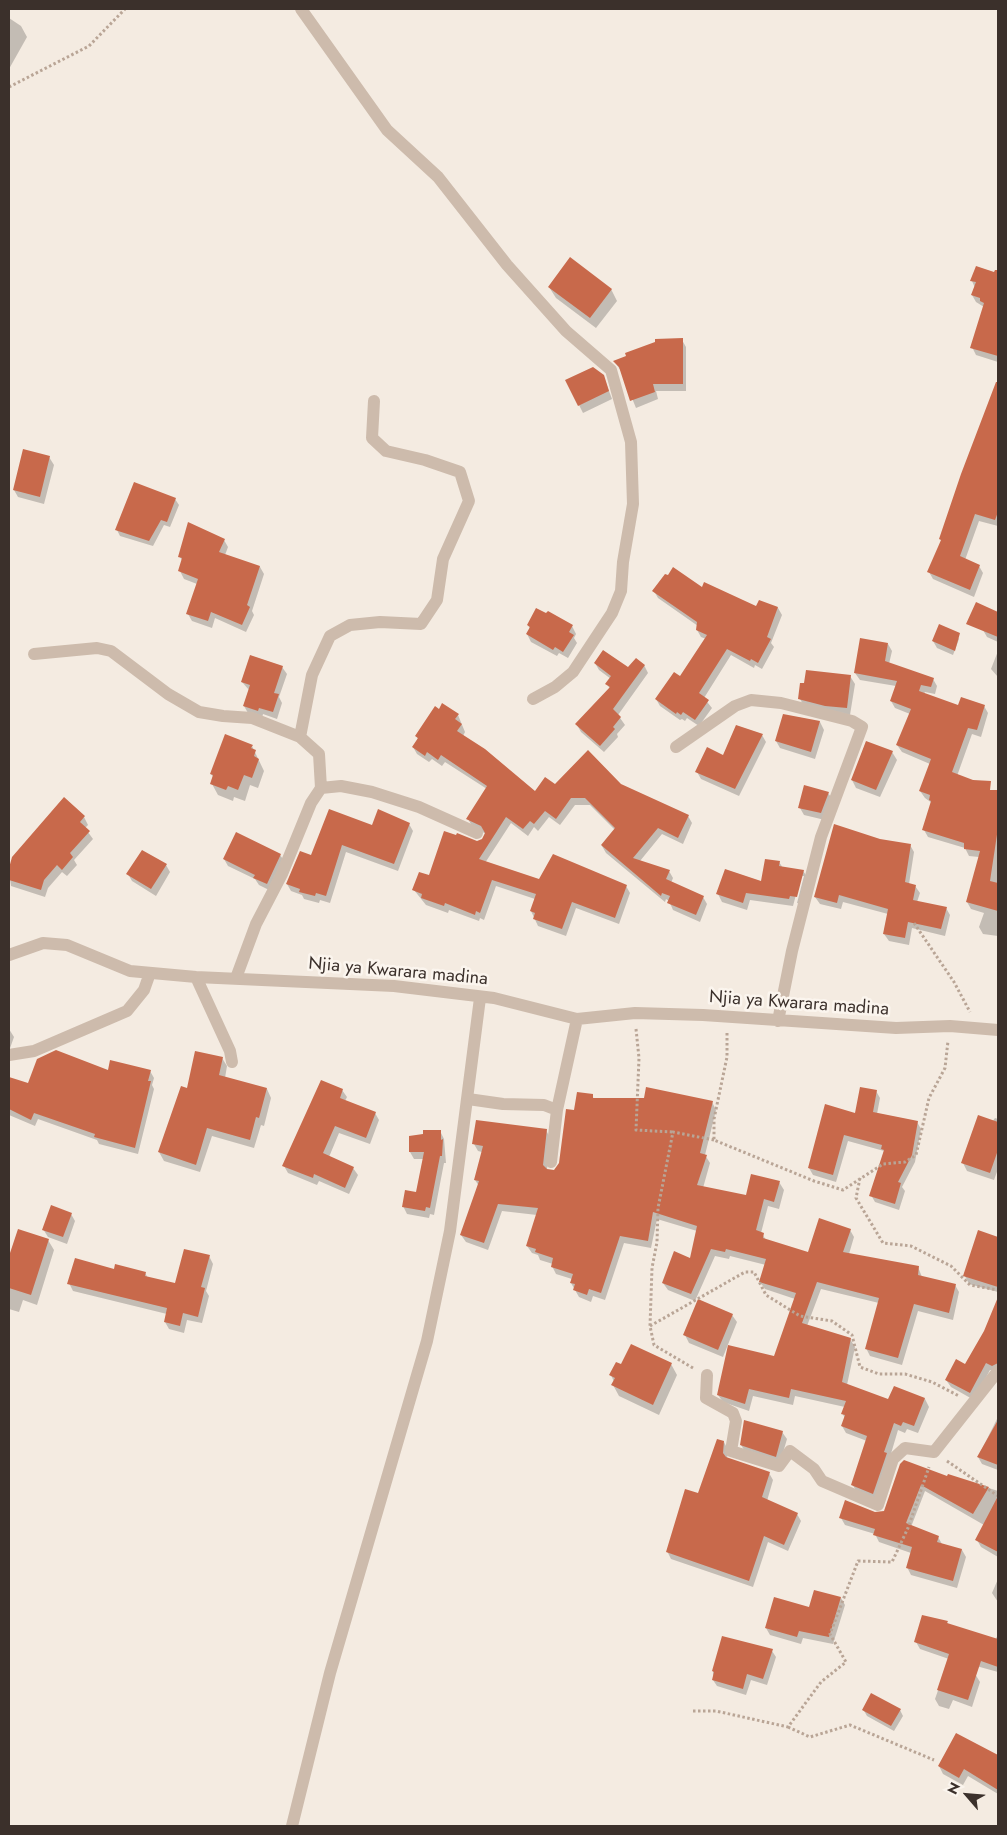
<!DOCTYPE html>
<html>
<head>
<meta charset="utf-8">
<style>
  body { margin:0 }
  #map { position:relative; width:1007px; height:1835px; overflow:hidden; background:#f4ebe1; font-family:Jost,sans-serif }
  canvas { display:block }
  .frame { position:absolute; inset:0; border:10px solid #3b302b; pointer-events:none }
  .north { position:absolute; left:942px; top:1770px; width:50px; height:50px; -webkit-text-stroke:4px #fbf5ee; paint-order:stroke; rotate:297deg; font-size:14px; font-weight:700; line-height:20px; text-align:center; color:#3b302b }
  .north::after { content:''; display:block; margin:auto; width:18px; height:22px; background:#3b302b; clip-path:polygon(50% 0,100% 100%,50% 72%,0 100%) }
</style>
</head>
<body>
<div id="map">
<canvas width="1007" height="1835"></canvas>
<div class="frame"></div>
<div class="north">N</div>
</div>
<script>
const ctx = document.querySelector('canvas').getContext('2d');
ctx.lineJoin = 'round';
function fill(path, color) { ctx.fillStyle = color; ctx.fill(path, 'evenodd'); }
const poly = rows => new Path2D(rows.map(r => 'M' + r).join(''));
function trace(path, color, width, dash) { ctx.strokeStyle = color; ctx.lineWidth = width; ctx.lineCap = dash ? 'butt' : 'round'; ctx.setLineDash(dash || []); ctx.stroke(path); }
function write(font, color, halo, rows, align = 'center') {
  ctx.font = font + ' Jost,sans-serif'; ctx.lineWidth = 5; ctx.setLineDash([]); ctx.textBaseline = 'middle'; ctx.strokeStyle = halo; ctx.fillStyle = color; for (const [text, x, y, turn = 0] of rows) {
    ctx.save(); ctx.translate(x, y); ctx.rotate((+turn || 0) * Math.PI / 180); ctx.textAlign = isNaN(turn) ? turn : align; if (halo) ctx.strokeText(text, 0, 0); ctx.fillText(text, 0, 0); ctx.restore();
  }
}
const shadow = poly([
  [9,18,21,26,27,37,9,69],
  [976,268,998,275,998,362,976,355,972,347,984,307,976,302,972,295,975,288,972,281],
  [549,287,611,289,617,301,596,328,556,298],
  [682,340,686,347,686,391,656,391,658,399,636,408,621,371,615,362],
  [603,375,612,399,583,413,567,381],
  [998,381,998,526,979,521,965,560,979,566,983,573,974,597,933,579,929,572,942,541,962,474],
  [49,457,54,465,44,504,18,497,14,490],
  [175,499,179,505,170,527,164,525,153,546,120,536,117,530],
  [224,540,228,547,225,555,260,567,264,574,252,611,254,615,246,632,215,618,212,628,192,621,188,614,197,584,184,579,180,571,183,562,180,557],
  [702,589,757,607,759,601,778,608,782,615,771,643,774,647,762,669,755,665,754,668,731,655,704,698,712,708,699,726,687,718,685,721,682,719,680,720,660,706,656,699,681,678,706,639,701,637,697,630,698,626,658,598,654,591],
  [992,610,998,613,998,642,987,637,983,630],
  [528,625,572,626,576,634,574,638,577,643,568,658,559,653,557,656,531,642,527,634,530,629],
  [955,632,959,639,953,655,937,648,933,641],
  [888,644,892,651,889,664,933,679,937,686,935,694,925,692,924,694,959,706,984,706,988,713,981,737,972,734,957,776,981,790,998,791,998,936,983,934,979,927,984,913,971,909,967,902,979,857,969,856,965,848,928,837,924,830,932,803,925,798,920,791,930,764,902,752,897,745,910,714,895,708,891,701,896,686,860,680,855,673],
  [998,651,998,677,991,669],
  [595,663,628,669,644,665,648,673,618,715,625,725,617,734,618,737,604,752,581,732,577,725,610,689,607,684,611,679,599,670],
  [282,667,287,674,279,697,282,703,277,719,263,714,262,718,248,713,244,706,249,690,242,682],
  [850,676,855,684,850,715,804,706,800,699],
  [458,715,465,732,463,736,535,793,556,786,620,785,688,816,692,823,683,844,662,834,640,861,669,871,673,878,671,883,703,897,707,904,700,922,673,910,669,901,666,899,665,902,606,853,602,846,615,830,590,805,575,805,560,825,549,817,538,831,534,827,528,836,511,823,485,863,540,880,626,886,630,893,619,924,576,908,566,936,538,926,531,911,535,899,496,886,484,920,480,918,479,921,449,910,448,913,426,905,414,890,474,842,483,840,486,834,472,826,468,819,487,789,445,762,442,766,432,759,429,762,417,754,413,747,418,739,416,736],
  [797,717,820,722,824,730,815,759,780,748,776,741],
  [762,735,766,742,739,796,701,779,697,772],
  [866,742,892,752,897,760,880,797,856,788,852,780],
  [252,746,264,771,258,788,250,785,245,801,234,797,233,801,218,795,212,784,214,778,211,774],
  [828,793,833,800,825,820,804,815,800,808],
  [84,817,88,825,85,828,93,839,74,860,77,865,67,876,62,872,48,888,45,897,11,886,9,871,13,859],
  [409,824,413,831,398,871,346,852,330,903,320,900,319,903,304,899,302,895,291,891,287,884,312,856,372,826],
  [910,845,914,852,909,884,915,886,920,893,917,902,946,908,950,915,945,936,912,928,909,945,889,941,884,934,888,914,843,902,841,909,820,904,815,897],
  [280,855,285,862,271,891,259,885,255,879,228,866,224,859],
  [779,862,783,868,803,871,808,878,801,904,797,903,804,876,801,876,793,906,750,900,747,910,722,902,718,894,762,883],
  [166,865,170,872,156,896,132,881,128,874],
  [9,1029,14,1037,9,1051],
  [222,1058,227,1066,225,1078,267,1089,271,1098,264,1126,261,1125,254,1148,212,1136,200,1172,164,1161,159,1152,188,1090],
  [150,1071,154,1078,152,1085,154,1089,138,1154,99,1144,97,1140,38,1119,35,1126,9,1115,9,1078,29,1085,108,1072],
  [342,1090,347,1097,345,1101,375,1113,379,1120,370,1144,339,1133,329,1157,353,1168,358,1175,349,1194,319,1181,317,1185,288,1173,284,1166],
  [876,1091,880,1098,877,1114,917,1122,921,1129,915,1162,902,1187,905,1191,899,1210,875,1202,871,1195,884,1151,848,1141,836,1182,813,1175,809,1168],
  [592,1096,595,1100,712,1102,716,1110,705,1155,710,1163,703,1188,747,1196,779,1182,784,1190,779,1209,768,1206,761,1233,767,1241,809,1253,850,1230,854,1237,849,1254,918,1267,922,1277,955,1285,959,1292,953,1320,918,1311,902,1365,870,1356,866,1348,879,1303,821,1289,807,1326,850,1339,855,1347,847,1385,889,1400,894,1387,925,1399,929,1407,918,1433,907,1429,905,1433,898,1430,877,1501,857,1492,852,1484,867,1441,846,1433,842,1426,845,1418,842,1413,845,1407,795,1396,793,1405,753,1396,749,1411,723,1402,718,1395,775,1358,795,1299,765,1289,760,1282,766,1265,730,1256,729,1259,715,1256,695,1301,668,1290,663,1283,691,1260,697,1231,657,1219,651,1248,624,1243,605,1300,593,1296,591,1302,579,1297,571,1283,572,1279,556,1274,552,1266,553,1264,540,1260,538,1255,532,1253,527,1246,537,1215,502,1211,488,1250,466,1242,461,1235,479,1186,475,1180,482,1152,478,1151,474,1144,546,1130,550,1138,547,1170,554,1171,560,1163,575,1112],
  [995,1118,998,1119,998,1169,994,1180,967,1171,963,1163],
  [440,1131,444,1139,446,1163,444,1163,434,1215,430,1214,429,1218,407,1214,403,1206,417,1193,424,1159,414,1159,410,1152,411,1137],
  [71,1214,75,1221,67,1244,48,1237,43,1229],
  [18,1231,48,1240,54,1250,37,1305,23,1300,19,1312,9,1309,9,1260],
  [978,1232,998,1238,998,1292,969,1284,965,1276],
  [209,1256,213,1264,206,1291,209,1296,202,1323,187,1320,184,1333,169,1329,165,1322,167,1314,73,1291,69,1283,115,1271,145,1273,148,1278,175,1284],
  [997,1304,998,1372,990,1370,974,1400,951,1387,946,1380,966,1366,985,1332],
  [732,1315,737,1322,723,1357,689,1343,685,1335],
  [671,1364,677,1375,659,1415,619,1396,613,1385,614,1382,611,1375,622,1365],
  [998,1417,998,1470,982,1464,978,1457],
  [782,1432,787,1439,780,1463,746,1453,741,1445],
  [724,1442,728,1450,727,1459,769,1473,773,1480,767,1501,797,1514,801,1521,788,1551,768,1542,753,1587,671,1559,667,1551,699,1494],
  [901,1464,947,1478,949,1475,998,1491,998,1557,981,1547,977,1540,984,1525,925,1491,911,1527,938,1537,942,1544,962,1550,966,1557,957,1588,911,1575,907,1567,911,1553,879,1542,875,1534,845,1525,841,1518,885,1512],
  [998,1579,998,1602,992,1593],
  [841,1598,845,1605,833,1644,803,1638,801,1644,770,1635,766,1628,810,1608],
  [947,1622,948,1624,995,1640,998,1635,998,1672,969,1664,980,1682,972,1707,953,1700,949,1709,939,1706,935,1699,949,1659,920,1649,916,1642],
  [723,1637,772,1651,776,1657,767,1685,751,1680,746,1695,717,1686,713,1680,713,1671],
  [863,1709,900,1710,903,1716,894,1731,867,1716],
  [957,1735,998,1758,998,1794,968,1776,963,1785,943,1774,939,1766]
]);
const building = poly([
  [570,257,612,289,590,318,548,287],
  [976,266,994,272,995,270,998,270,998,356,970,348,984,303,980,301,980,298,971,295,976,282,970,281],
  [683,338,683,384,653,384,655,392,630,401,619,367,613,361,626,356,625,353,655,342,655,339],
  [593,367,604,375,609,391,578,406,565,380],
  [996,382,998,382,998,512,995,520,975,514,960,556,980,565,970,590,927,572,941,540,939,539,961,474],
  [23,449,50,456,40,497,13,490],
  [134,482,176,498,167,522,161,520,149,541,115,530],
  [188,522,225,539,219,552,260,566,247,605,250,607,242,625,211,612,208,621,186,614,198,579,178,571,182,558,178,557],
  [673,567,702,587,704,582,756,606,759,600,778,607,767,637,771,639,758,663,751,659,750,661,727,649,699,693,709,700,695,720,683,712,681,715,677,712,676,714,655,699,674,672,680,676,707,635,696,630,697,622,652,591,665,574,668,575],
  [976,602,998,612,998,637,966,624],
  [536,608,546,613,548,611,573,625,569,632,574,635,563,652,555,647,553,650,526,634,530,627,527,625],
  [939,624,960,633,955,651,932,641],
  [860,638,888,643,885,661,934,678,931,687,921,685,919,691,958,705,961,697,985,705,977,730,968,728,952,772,973,780,991,781,990,790,998,790,998,828,990,881,998,883,998,911,966,902,980,851,964,849,964,843,922,830,931,801,929,800,930,795,919,791,931,759,896,745,911,709,890,701,897,681,854,673],
  [603,650,628,667,636,658,645,665,613,709,621,717,613,727,615,729,600,746,575,724,610,687,605,684,611,676,594,663],
  [250,655,283,666,274,693,279,694,273,712,259,708,258,711,243,706,250,685,241,682],
  [806,670,851,675,847,708,825,706,798,699,800,683,804,683],
  [442,703,459,714,455,719,462,724,457,731,485,749,535,791,545,777,555,784,588,750,621,784,689,815,678,838,658,828,633,858,670,870,666,879,704,896,696,915,667,903,670,896,662,893,661,896,601,845,615,828,585,798,571,798,556,819,545,811,534,824,530,821,523,829,506,817,479,859,539,879,553,854,627,885,615,918,572,902,562,929,533,919,535,913,530,911,536,894,492,880,480,913,476,911,475,915,445,903,444,906,421,898,422,894,412,890,419,872,429,875,444,831,456,835,457,833,477,841,482,839,485,833,481,826,466,819,487,786,441,755,438,760,427,752,425,756,412,747,418,738,415,736,435,706,439,709],
  [783,714,820,721,811,752,775,741],
  [736,725,763,734,735,789,695,772,707,747,723,755],
  [225,734,253,745,251,748,256,750,254,756,259,759,252,778,244,775,238,790,228,786,226,790,210,784,213,775,210,774],
  [866,741,893,751,876,790,851,780],
  [804,785,829,792,821,813,798,808],
  [64,797,85,816,80,822,90,831,70,853,73,857,62,870,57,865,44,880,41,890,9,880,9,868,12,857],
  [329,809,372,825,378,809,410,823,394,864,342,845,326,896,316,893,315,896,299,892,300,889,286,884,300,851,311,855],
  [834,824,880,839,911,844,905,882,916,885,913,900,947,907,941,929,908,922,905,938,883,934,888,909,839,895,837,903,814,897],
  [236,832,281,854,267,884,253,878,255,875,223,859],
  [142,850,167,864,151,889,126,874],
  [765,859,780,861,779,866,804,870,797,897,790,896,789,899,746,893,743,903,716,894,725,869,761,881],
  [56,1050,108,1070,110,1060,151,1070,148,1081,151,1081,135,1148,94,1137,95,1134,34,1113,31,1120,9,1109,9,1077,28,1083,37,1059],
  [195,1051,223,1057,219,1075,267,1088,259,1118,256,1117,250,1140,207,1128,196,1165,158,1152,181,1086,187,1088],
  [321,1080,343,1089,340,1098,376,1112,366,1138,335,1126,323,1153,354,1167,345,1188,314,1174,313,1178,282,1166],
  [646,1087,713,1101,700,1153,707,1155,697,1185,746,1195,751,1174,780,1181,774,1202,764,1199,756,1230,764,1233,763,1238,808,1252,819,1218,851,1229,843,1252,919,1266,918,1275,956,1284,949,1313,914,1304,898,1358,865,1349,879,1298,817,1282,802,1323,851,1338,842,1382,888,1399,894,1386,925,1398,914,1426,903,1422,901,1426,894,1423,884,1452,887,1453,873,1494,851,1485,867,1436,841,1426,845,1415,841,1414,846,1401,791,1389,789,1398,749,1389,745,1404,717,1395,728,1345,774,1356,796,1293,759,1282,766,1259,726,1249,725,1252,711,1249,691,1294,662,1283,674,1251,690,1258,697,1226,653,1212,648,1241,620,1236,601,1293,589,1289,587,1295,573,1290,575,1284,570,1283,573,1274,551,1267,553,1258,535,1252,536,1249,526,1246,538,1208,498,1204,484,1243,460,1235,479,1181,474,1180,483,1146,472,1144,476,1120,547,1129,543,1165,547,1169,554,1170,559,1163,566,1109,574,1110,577,1092,593,1094,593,1098,644,1098],
  [860,1087,877,1090,873,1112,918,1121,912,1155,898,1182,901,1183,895,1204,869,1196,884,1150,881,1149,882,1145,844,1135,833,1175,808,1168,825,1104,855,1113],
  [978,1115,998,1122,998,1150,990,1173,961,1163],
  [423,1130,441,1130,441,1140,443,1139,442,1156,440,1156,430,1208,426,1207,425,1211,402,1207,405,1190,416,1192,424,1152,409,1152,409,1136,423,1134],
  [51,1205,72,1213,63,1237,42,1230],
  [18,1229,49,1239,31,1295,9,1288,9,1256],
  [978,1230,998,1237,998,1287,963,1276],
  [184,1249,210,1255,201,1287,205,1288,198,1317,183,1313,180,1326,164,1322,167,1308,67,1284,75,1258,114,1269,115,1264,146,1272,145,1276,175,1283],
  [998,1297,998,1363,992,1366,986,1363,970,1393,945,1380,956,1359,965,1364,984,1331],
  [698,1299,733,1314,718,1350,683,1335],
  [631,1344,672,1363,653,1405,611,1385,615,1378,609,1375,616,1362,621,1364],
  [744,1420,783,1431,776,1457,740,1445],
  [998,1420,998,1465,977,1457],
  [717,1439,724,1441,723,1453,726,1457,770,1472,762,1497,798,1513,784,1545,764,1536,749,1581,666,1552,685,1489,698,1493],
  [904,1460,947,1476,948,1474,989,1487,973,1514,921,1485,906,1523,939,1536,937,1542,962,1549,953,1581,906,1568,912,1547,873,1535,875,1529,839,1518,845,1500,875,1512,884,1511,900,1464],
  [998,1496,998,1552,975,1540],
  [814,1590,841,1597,829,1637,799,1631,797,1637,765,1628,774,1597,809,1607],
  [922,1615,948,1621,947,1623,998,1639,998,1667,981,1661,968,1700,937,1690,949,1654,914,1642],
  [722,1636,773,1649,763,1679,747,1674,743,1689,712,1680,714,1672,712,1671],
  [871,1693,901,1709,891,1726,862,1710],
  [956,1733,998,1755,998,1790,964,1769,959,1778,938,1766]
]);
const path = poly([
  [9,87,89,46,125,9],
  [914,923,954,982,970,1012],
  [636,1029,639,1058,636,1130,673,1132],
  [727,1033,727,1057,714,1119,714,1140,814,1181,843,1190,883,1164,905,1162,916,1155,929,1098,945,1068,948,1041],
  [860,1178,856,1198,883,1243,911,1246,951,1266,970,1285,998,1290],
  [650,1326,745,1272,754,1272,766,1295,800,1316,832,1321,852,1335,860,1367,879,1374,905,1374,932,1382,959,1396],
  [693,1368,654,1345,650,1326,652,1268,657,1242,658,1208,673,1132,714,1140],
  [947,1461,998,1496],
  [693,1711,716,1711,788,1727,821,1682,846,1662,830,1634,858,1561,892,1562,908,1528,929,1467],
  [788,1727,810,1737,850,1725,934,1760]
]);
const minor = poly([
  [301,9,387,130,438,177,507,265,566,331,611,370,631,442,633,504,623,562,621,591,612,613,573,672,555,687,533,699],
  [34,654,97,648,111,651,168,694,199,712,223,716,252,718,300,737,319,754,321,788],
  [300,737,312,675,330,636,350,625,380,622,421,624,437,600,443,559,469,501,460,472,425,460,386,451,372,438,374,401],
  [676,747,735,706,751,700,781,703,852,721,862,727,821,837,792,951,778,1021],
  [9,955,43,943,67,945,130,971,196,977,394,986,494,998,577,1019,635,1013,703,1015,896,1028,950,1026,998,1030],
  [196,977,230,1051,232,1062],
  [236,978,256,924,282,874,311,803,321,788,341,786,372,792,419,807,477,833],
  [9,1055,34,1051,127,1011,144,990,150,973],
  [468,1099,503,1104,544,1105,557,1110],
  [551,1162,557,1110,577,1019],
  [707,1375,706,1398,733,1413,736,1421,731,1451,779,1466,790,1451,814,1469,822,1481,878,1505,893,1459,905,1448,934,1452,998,1371],
  [292,1826,330,1673,427,1341,450,1231,480,998]
]);
const streetNames = [
  ["Njia ya Kwarara madina",398,972,5],
  ["Njia ya Kwarara madina",799,1004,4]
];
fill(shadow, '#0003');
fill(building, '#c8694b');
trace(path, '#b9a596', 3, [2.5, 2.5]);
trace(minor, '#cdbbac', 12);
write('18px', '#3b302b', '#fbf5ee', streetNames);
</script>
</body>
</html>
